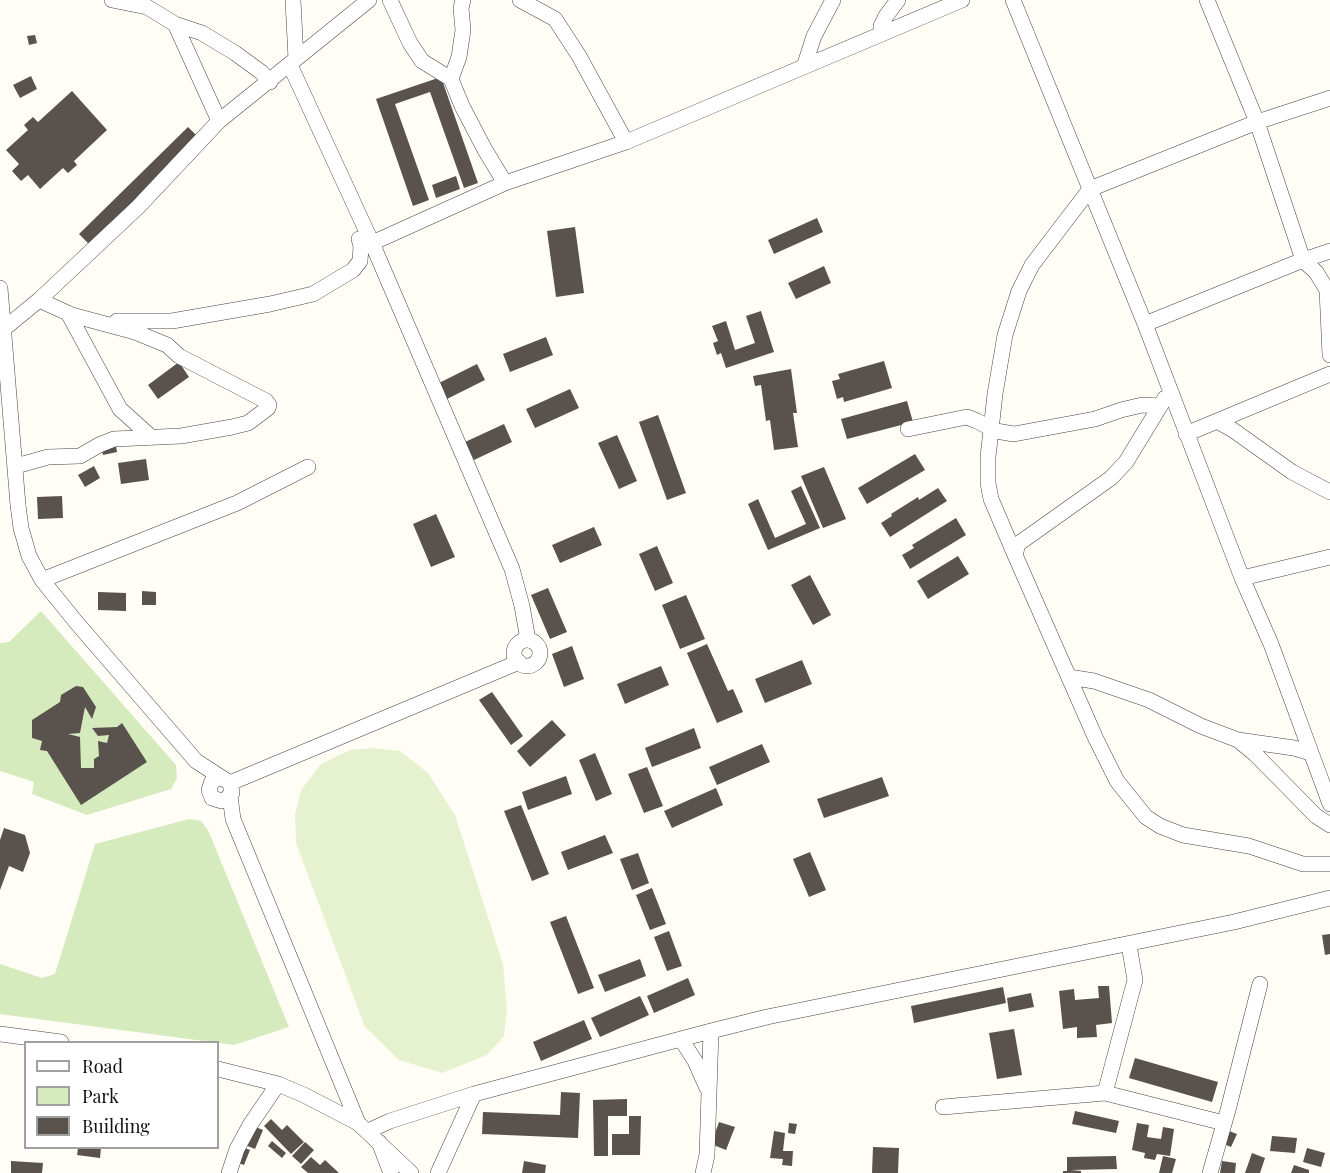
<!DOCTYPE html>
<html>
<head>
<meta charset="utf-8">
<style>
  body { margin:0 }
  #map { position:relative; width:1330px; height:1173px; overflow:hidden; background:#fffdf5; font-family:"Playfair Display",serif }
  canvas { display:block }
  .legend { position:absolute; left:24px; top:1041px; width:195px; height:108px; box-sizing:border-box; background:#fff; border:2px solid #a0a0a0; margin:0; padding:8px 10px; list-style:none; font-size:18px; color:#111 }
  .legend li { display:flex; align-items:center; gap:12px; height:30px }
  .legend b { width:30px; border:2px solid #a0a0a0 }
</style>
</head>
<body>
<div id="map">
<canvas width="1330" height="1173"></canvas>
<ul class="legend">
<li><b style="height:8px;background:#fff"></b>Road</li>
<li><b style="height:16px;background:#d5ebbd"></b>Park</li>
<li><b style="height:16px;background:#5a524d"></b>Building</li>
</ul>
</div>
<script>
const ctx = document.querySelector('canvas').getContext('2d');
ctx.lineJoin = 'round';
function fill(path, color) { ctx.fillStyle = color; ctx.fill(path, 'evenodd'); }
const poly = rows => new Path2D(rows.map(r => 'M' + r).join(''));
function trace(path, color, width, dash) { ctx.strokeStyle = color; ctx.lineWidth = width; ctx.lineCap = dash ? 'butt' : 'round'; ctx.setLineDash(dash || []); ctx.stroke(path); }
const green = poly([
  [41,611,176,765,177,778,171,789,87,815,32,794,34,782,0,771,0,643,9,642],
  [189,819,201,821,208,830,289,1027,234,1045,0,1014,0,964,42,978,55,974,95,844]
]);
const pitch = poly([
  [373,748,400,751,428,773,455,815,503,964,507,1009,504,1036,487,1055,442,1073,399,1060,365,1027,296,843,295,814,301,790,321,764,350,750]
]);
const building = poly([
  [35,35,37,43,29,45,27,36],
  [31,76,37,89,20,98,13,85],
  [441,77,478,183,464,188,430,92,395,104,429,200,413,206,376,99],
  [72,91,107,130,74,161,77,165,68,173,63,168,40,189,28,175,21,181,12,171,19,164,6,150,28,130,24,125,33,117,38,122],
  [188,127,204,143,94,249,79,234],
  [456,176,460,189,436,198,432,185],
  [817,218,823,232,774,254,768,240],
  [575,227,584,293,556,297,547,231],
  [824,266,831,283,796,299,788,283],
  [761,311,774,352,726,368,721,353,717,355,713,343,718,341,712,326,726,321,735,350,755,343,746,316],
  [546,337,553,355,510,372,503,354],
  [884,361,892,388,844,402,843,397,837,399,832,381,840,379,838,374],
  [179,362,189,377,158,399,148,385],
  [477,364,485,380,447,399,439,383],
  [791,369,797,413,793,413,798,447,774,450,770,420,766,421,761,385,755,386,753,376],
  [570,389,579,408,535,428,526,409],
  [907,401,913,422,847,439,841,419],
  [658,415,686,493,667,500,639,422],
  [504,424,512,442,474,460,465,442],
  [617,435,637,481,619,489,598,443],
  [115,440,117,452,103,455,100,443],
  [915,454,925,470,867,504,858,488],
  [146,459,149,480,121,484,118,463],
  [94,466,100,478,85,487,78,475],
  [824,467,846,519,823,528,801,476],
  [801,486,820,528,768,550,748,504,758,499,775,538,806,524,791,491],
  [938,488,947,501,890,537,881,523,892,516,891,514,918,497,919,500],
  [62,496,63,518,38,519,37,497],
  [436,514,455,557,431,567,413,524],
  [956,518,966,535,910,569,902,555,914,548,912,545],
  [594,527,602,545,560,563,552,545],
  [657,546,673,583,655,591,639,554],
  [958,556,969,574,928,599,917,581],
  [810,575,831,615,813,625,791,585],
  [548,588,567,632,550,639,531,595],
  [142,591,156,592,156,605,142,605],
  [98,592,126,593,126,611,98,610],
  [686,595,705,639,680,649,662,605],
  [707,644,728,691,733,689,743,712,717,723,687,653],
  [572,646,584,679,564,687,552,654],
  [802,660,812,684,765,703,755,679],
  [661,666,669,685,625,704,617,684],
  [76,686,83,687,96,707,92,719,85,707,80,733,68,734,80,737,81,768,94,768,94,759,99,756,98,741,107,743,109,735,98,736,92,728,117,727,122,723,147,762,81,805,47,751,40,750,42,741,32,738,32,720,60,702,61,695],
  [492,692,523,736,511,745,479,700],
  [552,720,566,735,530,767,517,751],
  [694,728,701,748,652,767,645,748],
  [762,744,770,762,717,785,709,767],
  [595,753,612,794,596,801,579,760],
  [647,767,663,806,644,813,628,774],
  [566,776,572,794,528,810,522,792],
  [882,777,889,796,824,818,817,799],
  [716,788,723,805,672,828,664,811],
  [521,805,549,874,532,881,504,811],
  [4,828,25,835,30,853,23,872,9,866,0,890,0,840],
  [605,835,613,853,568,870,561,852],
  [810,852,826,890,809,897,793,859],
  [638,853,649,883,632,890,620,859],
  [652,888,666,924,650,930,636,895],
  [566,916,594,988,578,994,550,922],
  [669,931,682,966,667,971,654,937],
  [1330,934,1330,954,1325,955,1322,935],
  [640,959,646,976,605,992,598,975],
  [688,978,695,995,654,1013,647,996],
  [1098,986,1109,986,1112,1023,1096,1025,1097,1037,1077,1038,1077,1027,1063,1029,1059,991,1074,989,1075,1000,1099,998],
  [1003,987,1006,1003,914,1023,911,1006],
  [1031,993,1034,1007,1009,1012,1007,998],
  [640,996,649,1015,600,1037,591,1018],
  [584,1020,592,1039,541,1061,533,1042],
  [1014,1029,1022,1075,997,1079,989,1033],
  [1135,1058,1218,1082,1212,1102,1129,1078],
  [561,1092,580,1093,578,1138,482,1134,483,1112,560,1115],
  [627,1099,627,1116,608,1116,608,1156,594,1156,593,1100],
  [1075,1111,1119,1121,1116,1133,1072,1124],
  [629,1116,641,1116,640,1155,612,1155,612,1134,629,1134],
  [271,1119,282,1130,287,1125,304,1142,291,1154,264,1126],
  [719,1122,735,1127,726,1150,711,1144],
  [789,1123,797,1124,795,1134,788,1133],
  [1137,1123,1149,1125,1147,1137,1161,1139,1163,1127,1174,1129,1170,1156,1157,1154,1155,1160,1144,1158,1145,1153,1132,1150],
  [248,1124,263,1130,255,1149,240,1143],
  [1224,1129,1237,1134,1231,1147,1219,1142],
  [774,1131,785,1133,783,1151,793,1151,792,1166,782,1165,783,1159,770,1158],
  [1272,1136,1297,1138,1295,1153,1270,1151],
  [272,1141,286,1153,282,1158,268,1146],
  [305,1142,314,1150,301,1164,292,1156],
  [239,1146,250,1150,244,1165,233,1161],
  [873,1147,899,1148,898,1173,872,1173],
  [78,1148,101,1148,100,1158,77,1155],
  [1307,1148,1325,1153,1321,1167,1303,1162],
  [1252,1153,1265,1158,1260,1173,1245,1173],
  [1116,1156,1117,1169,1071,1170,1081,1171,1081,1173,1063,1173,1063,1171,1067,1171,1067,1157],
  [1163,1156,1176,1159,1172,1173,1159,1173],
  [311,1157,320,1165,325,1160,339,1173,308,1173,301,1167],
  [11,1161,43,1163,42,1173,11,1173],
  [524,1161,546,1165,545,1173,522,1173],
  [1222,1161,1236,1163,1235,1173,1220,1173],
  [1294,1165,1309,1170,1309,1173,1291,1173]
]);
const minor = poly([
  [112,0,147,7,175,24,202,33,235,53,261,72,270,82],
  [293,0,296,59],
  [390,0,410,43,422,61,451,79,462,106,485,150,505,183],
  [520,0,555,19,579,56,626,142],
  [1013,0,1145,324,1242,578,1271,644,1330,804],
  [1207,0,1257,122,1303,260,1316,272,1327,290,1330,355],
  [175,24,219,121],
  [881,34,881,26,886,16,898,0],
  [290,65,372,243,512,569,522,606,528,640],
  [804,67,814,36,833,0],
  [451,79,459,57,463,30,461,8,463,0],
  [1330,98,1257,122,1090,189,1032,265,1019,291,1005,335,995,394,988,457,988,483,991,499,1015,555,1096,739,1117,781,1133,801,1146,817,1160,826,1183,835,1249,846,1303,864,1330,864],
  [359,239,372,243,505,183,626,142,962,0],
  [0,288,18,505,21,528,29,556,42,580,76,622,196,761,230,783,232,793,226,799,222,801,212,798,209,790,212,781,220,778],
  [68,313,120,409,150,436],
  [117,321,172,321,270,304,313,294,353,270,360,261,361,246,359,239],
  [1145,324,1303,260,1330,251],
  [0,332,39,300,138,207,219,121,369,0],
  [1217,421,1233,430,1292,472,1330,492],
  [908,429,967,417,977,421,996,431,1014,434,1095,419,1121,410,1142,405,1160,406],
  [1186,434,1330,374],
  [16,466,48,457,80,456,99,445,114,439,181,436,232,427,248,423,268,408,269,405,266,401,179,356,167,345,135,332,72,315,39,300],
  [1015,555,1018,544,1111,478,1126,462,1165,398],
  [1242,578,1330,557],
  [42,580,237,503,308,467],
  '514 653a13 13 0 1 1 26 0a13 13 0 1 1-26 0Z',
  [1069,677,1094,681,1149,700,1201,726,1238,740,1255,754,1316,816,1330,825],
  [1238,740,1294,748,1311,753],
  [230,783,519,662],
  [230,796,233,819,358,1123],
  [0,1034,61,1042],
  [681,1039,695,1061,707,1088],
  [218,1069,278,1084,304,1095,358,1123,411,1173],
  [1105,1093,1135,980,1129,945],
  [943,1107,1105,1093,1224,1123],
  [368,1131,390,1121,474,1094,711,1031,767,1017,1234,922,1330,898],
  [379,1142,391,1173],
  [229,1173,237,1149,250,1125,278,1084],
  [438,1173,474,1094],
  [703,1173,707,1155,711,1031],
  [1210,1173,1228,1110,1260,984]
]);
fill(green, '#d5ebbd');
fill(pitch, '#e6f2cf');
fill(building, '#5a524d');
trace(minor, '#444', 16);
trace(minor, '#fff', 15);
</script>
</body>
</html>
